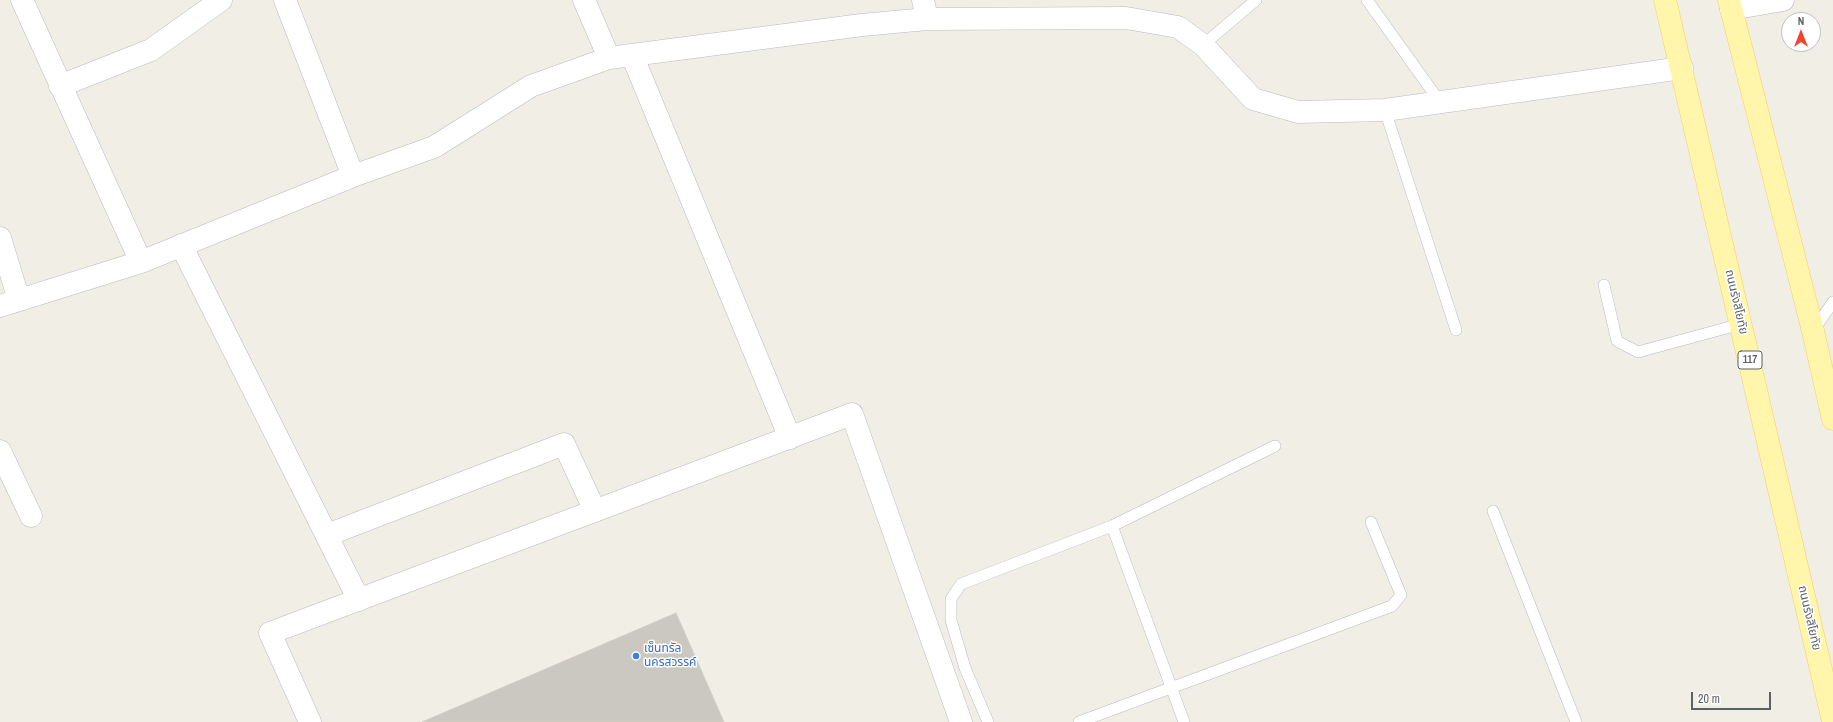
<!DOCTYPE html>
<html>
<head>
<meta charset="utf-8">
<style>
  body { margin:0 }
  #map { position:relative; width:1833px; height:722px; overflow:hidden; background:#f0eee5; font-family:"Archivo Narrow",sans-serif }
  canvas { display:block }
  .north { position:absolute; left:1781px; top:12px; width:40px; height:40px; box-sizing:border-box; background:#fff; border:1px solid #bec0c2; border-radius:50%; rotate:0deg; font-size:11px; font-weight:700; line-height:16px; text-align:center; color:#5d6166 }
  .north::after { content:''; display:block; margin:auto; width:14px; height:18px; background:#ed452e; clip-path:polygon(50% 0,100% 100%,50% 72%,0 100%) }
  .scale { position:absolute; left:1691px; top:692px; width:80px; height:18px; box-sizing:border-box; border:2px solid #5d6166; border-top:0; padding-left:5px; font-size:12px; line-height:14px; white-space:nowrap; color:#5d6166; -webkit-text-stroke:3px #fff; paint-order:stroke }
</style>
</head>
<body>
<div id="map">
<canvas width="1833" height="722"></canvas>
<div class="north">N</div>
<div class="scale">20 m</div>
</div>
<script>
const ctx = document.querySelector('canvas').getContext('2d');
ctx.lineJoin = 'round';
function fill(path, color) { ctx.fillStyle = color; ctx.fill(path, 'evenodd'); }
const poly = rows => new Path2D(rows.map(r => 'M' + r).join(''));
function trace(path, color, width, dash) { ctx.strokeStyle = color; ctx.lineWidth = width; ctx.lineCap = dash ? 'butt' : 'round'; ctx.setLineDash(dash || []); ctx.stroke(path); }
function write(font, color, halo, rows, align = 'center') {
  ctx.font = font + ' "Archivo Narrow","Noto Sans Thai",sans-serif'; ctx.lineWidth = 3; ctx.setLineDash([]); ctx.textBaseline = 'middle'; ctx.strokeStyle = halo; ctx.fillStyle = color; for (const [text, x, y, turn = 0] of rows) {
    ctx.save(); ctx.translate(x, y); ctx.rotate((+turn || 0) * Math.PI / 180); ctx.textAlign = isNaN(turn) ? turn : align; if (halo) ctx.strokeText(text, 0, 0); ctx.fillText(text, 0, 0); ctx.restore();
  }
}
const building = poly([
  [676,613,724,722,422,722,676,613]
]);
const service = poly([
  [1367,0,1440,102],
  [1203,45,1256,0],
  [1385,110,1456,330],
  [1604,285,1617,341,1638,352,1741,324],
  [1813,331,1833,302],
  [1493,511,1576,722],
  [1112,526,1184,722],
  [988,722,965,668,951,620,951,599,961,584,1112,526,1275,446],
  [1079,722,1392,606,1401,595,1371,522]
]);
const minor = poly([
  [22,0,141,262],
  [285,0,353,176],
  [584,0,609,58],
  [923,0,927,19],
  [1731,9,1783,0],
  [632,55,790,438],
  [60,86,151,50,221,0],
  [0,238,19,300],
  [181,245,359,600],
  [0,306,141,262,353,176,434,147,531,86,609,58,862,25,927,19,1126,18,1178,27,1203,45,1253,99,1298,112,1385,110,1682,68],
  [0,451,31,516],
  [327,535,564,444,595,511],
  [310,722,270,633,852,414,961,722]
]);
const primary = poly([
  [1665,0,1833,721],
  [1729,0,1813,331,1833,419]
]);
const markers = [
  [636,656,4,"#3f7fe0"]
];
const shields = [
  [1750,360,24]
];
const shieldNames = [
  ["117",1750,360]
];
const streetNames = [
  ["ถนนรังสิโยทัย",1736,302,77],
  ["ถนนรังสิโยทัย",1809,618,77]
];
const shopNames = [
  ["เซ็นทรัล",644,649],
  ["นครสวรรค์",644,663]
];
fill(building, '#cbc8c2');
trace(building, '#d5d0c3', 1);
trace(service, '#b8bbbf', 12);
trace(minor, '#b8bbbf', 23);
trace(primary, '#f5d059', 23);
trace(service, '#fff', 11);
trace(minor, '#fff', 22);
trace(primary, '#fff5ab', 22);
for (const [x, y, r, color] of markers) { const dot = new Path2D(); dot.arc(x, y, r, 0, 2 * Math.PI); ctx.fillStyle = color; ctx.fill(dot); trace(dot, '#fff', 1.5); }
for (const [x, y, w] of shields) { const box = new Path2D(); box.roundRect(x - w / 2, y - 9, w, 18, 3); ctx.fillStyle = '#fff'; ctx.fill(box); trace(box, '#5d6166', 1); }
write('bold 11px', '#5d6166', null, shieldNames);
write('12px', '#5d6166', '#fff', streetNames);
write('12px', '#366cbe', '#fff', shopNames, 'left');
</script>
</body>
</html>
